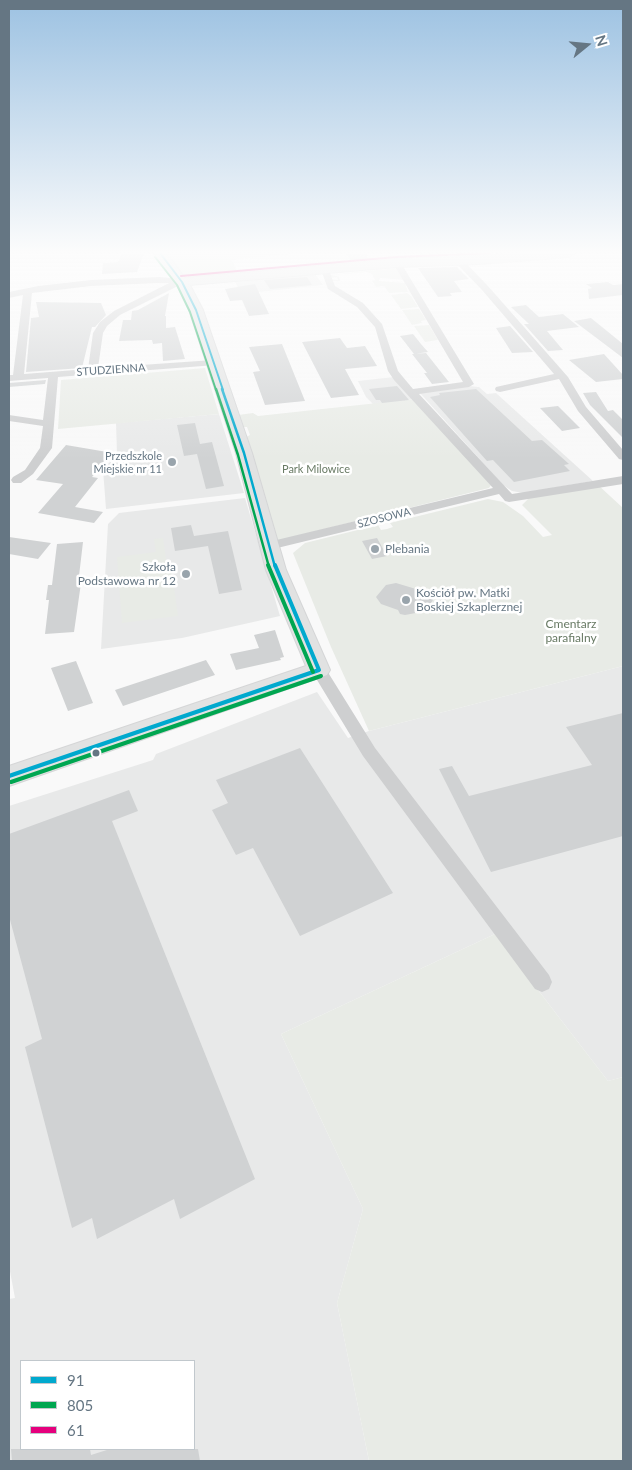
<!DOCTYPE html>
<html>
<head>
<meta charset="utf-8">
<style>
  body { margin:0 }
  #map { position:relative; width:632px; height:1470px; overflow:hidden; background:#f9f9f9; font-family:Lato,sans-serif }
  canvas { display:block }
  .frame { position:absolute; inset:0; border:10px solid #657683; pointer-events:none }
  .legend { position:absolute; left:20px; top:1360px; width:175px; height:90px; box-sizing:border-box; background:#fff; border:1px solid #c1c8cd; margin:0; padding:6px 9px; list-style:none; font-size:15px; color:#657683 }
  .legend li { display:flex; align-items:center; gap:10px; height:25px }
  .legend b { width:25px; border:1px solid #c1c8cd }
  .north { position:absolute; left:562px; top:20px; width:50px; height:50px; -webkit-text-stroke:4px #fff; paint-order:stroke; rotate:73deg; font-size:14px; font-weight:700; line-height:20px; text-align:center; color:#657683 }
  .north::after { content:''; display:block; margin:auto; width:18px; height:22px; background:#657683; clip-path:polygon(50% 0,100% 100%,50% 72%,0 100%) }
</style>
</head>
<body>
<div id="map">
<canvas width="632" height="1470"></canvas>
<div class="frame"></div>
<ul class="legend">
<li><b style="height:6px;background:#00a9ce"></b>91</li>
<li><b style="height:6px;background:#00a651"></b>805</li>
<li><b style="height:6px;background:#e5007d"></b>61</li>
</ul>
<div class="north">N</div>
</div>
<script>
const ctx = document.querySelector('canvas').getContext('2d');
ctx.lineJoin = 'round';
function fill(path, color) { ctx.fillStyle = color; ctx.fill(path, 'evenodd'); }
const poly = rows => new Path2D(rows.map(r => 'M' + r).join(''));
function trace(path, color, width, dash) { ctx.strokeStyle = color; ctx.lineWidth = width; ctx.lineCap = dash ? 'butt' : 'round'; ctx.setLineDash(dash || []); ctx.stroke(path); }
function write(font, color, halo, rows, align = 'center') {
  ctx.font = font + ' Lato,sans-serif'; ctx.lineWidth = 5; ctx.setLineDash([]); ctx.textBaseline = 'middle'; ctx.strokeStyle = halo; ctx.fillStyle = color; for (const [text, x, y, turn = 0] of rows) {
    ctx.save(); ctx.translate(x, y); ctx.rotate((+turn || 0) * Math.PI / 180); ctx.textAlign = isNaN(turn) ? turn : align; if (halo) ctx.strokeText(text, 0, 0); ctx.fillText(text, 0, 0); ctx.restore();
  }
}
const built = poly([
  [315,274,323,285,241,294,235,282],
  [394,377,414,399,374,405,366,397,358,381],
  [469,386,479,387,487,394,496,393,593,481,523,493,512,491,503,485,420,393],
  [219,414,244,493,106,509,103,469,117,455,116,423],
  [245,498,280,616,182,638,101,649,108,524,119,513],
  [623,666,623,1077,608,1081,495,934,281,1034,363,1209,337,1303,369,1461,9,1461,9,1299,15,1298,9,1266,9,806,153,760,156,754,317,692,348,738,369,731],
  [21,1361,194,1361,194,1449,21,1449]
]);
const green = poly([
  [166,253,297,253,232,260,239,276,192,278,183,275],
  [395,265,399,267,406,280,380,278,379,281,405,283,408,292,389,293,384,286,376,287,372,281,375,280,372,274,367,272,332,275,339,277,340,281,331,281,330,279,338,280,337,277,330,278,329,275,397,268,387,268,385,266],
  [407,293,411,296,418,307,401,309,391,295],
  [419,309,426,320,421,321,422,323,412,325,402,310],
  [429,325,438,340,425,342,414,326],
  [205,368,219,414,58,429,61,380],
  [414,399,491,485,489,488,276,541,244,438,250,435,247,427,240,427,238,415,253,413,258,416],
  [597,484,623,508,623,666,369,731,331,647,293,553,305,543,378,525,381,530,387,529,393,527,390,523,488,499,503,502,523,516,543,537,552,535,522,505,531,496],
  [163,538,167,566,171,566,178,616,122,623,117,557,156,552,154,539],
  [495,934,608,1081,623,1077,623,1461,369,1461,337,1303,363,1209,281,1034]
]);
const building = poly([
  [122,253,144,253,137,272,102,274,103,263,118,262],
  [346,253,366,253,369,260,351,261],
  [457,267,469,279,454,281,462,292,450,293,452,296,438,297,418,268],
  [307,277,312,285,270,289,264,280],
  [608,282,613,285,623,284,623,295,589,299,588,289,592,288,586,284],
  [255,284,269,314,249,316,242,300,230,301,225,289],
  [169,293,165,316,166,316,166,328,175,327,185,359,163,361,162,343,153,344,152,340,119,341,123,320,131,320,132,311,138,310],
  [36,302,101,303,106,315,95,327,92,327,82,368,26,372,31,318,39,317],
  [526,305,539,317,563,314,579,327,547,331,563,350,548,351,524,324,529,324,511,307],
  [591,318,623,344,623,358,574,321],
  [510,326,533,352,512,353,496,328],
  [413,334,421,344,428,352,414,354,400,336],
  [340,338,347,348,365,346,377,366,345,369,359,395,331,398,302,342],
  [282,344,305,401,265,405,253,372,260,371,249,347],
  [426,353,445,377,449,382,432,384,424,373,427,373,412,354],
  [604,354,623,375,623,379,596,382,569,360],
  [46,380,45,384,9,387,9,383],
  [397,386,409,400,382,403,380,400,376,400,369,389],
  [476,389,532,441,542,440,569,464,564,465,570,471,514,482,493,460,487,461,430,397,440,395,439,393],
  [596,392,608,411,613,410,623,420,623,438,590,405,583,393],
  [558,406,580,428,562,431,540,408],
  [195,423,200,444,212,442,224,486,206,489,197,454,184,456,177,425],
  [66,445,113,453,92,477,98,478,75,507,103,512,94,523,38,513,63,484,36,480],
  [191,525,194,536,228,531,242,590,219,594,208,546,175,551,171,528],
  [9,537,51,543,38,559,9,554],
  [377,538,387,556,372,559,362,541],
  [83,542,79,576,82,576,74,632,45,634,49,600,46,600,48,585,52,585,57,544],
  [396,583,436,595,426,611,405,615,400,614,398,610,381,604,376,597,386,585],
  [275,630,284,657,280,658,281,660,236,670,230,654,259,648,254,635],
  [206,660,215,675,123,706,115,690],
  [76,661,93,703,68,711,51,668],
  [623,713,623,836,491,872,439,769,452,766,469,796,592,765,566,727],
  [300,748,393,893,300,936,253,848,236,855,212,810,228,803,216,780],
  [129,790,138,811,112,821,255,1179,180,1219,174,1199,97,1239,92,1218,72,1228,25,1047,42,1039,9,916,9,834],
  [11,1449,90,1449,91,1455,110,1449,198,1449,200,1461,12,1461]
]);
const street = poly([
  [456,259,462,259,488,286,568,377,586,407,623,450,623,460,619,459,578,411,559,379,500,392,496,391,495,389,496,387,554,374,482,290,456,263,456,259],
  [394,261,401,263,474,384,469,387,419,394,512,494,623,476,623,484,509,502,505,501,499,494,269,550,264,549,262,546,264,543,493,488,394,380,388,371,375,327,357,307,328,289,321,270,328,268,335,286,363,303,382,324,398,371,413,389,463,382,393,263,394,261],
  [159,277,182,279,186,282,120,315,107,326,103,333,98,368,213,360,216,361,216,365,58,377,52,448,33,474,21,483,13,483,11,480,13,477,25,470,40,448,43,426,9,421,9,415,43,420,48,378,9,381,9,375,13,375,23,295,9,298,9,292,38,286,91,280,159,277],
  [159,283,169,283,114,311,100,322,93,333,88,369,24,374,32,293,91,286,159,283],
  [319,665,324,666,375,748,549,975,552,982,549,989,542,992,535,989,363,756,311,670,314,666,319,665]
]);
const secondary = poly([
  [154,253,166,253,185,278,397,259,526,253,575,253,569,257,479,264,397,267,190,285,203,310,252,453,286,570,330,670,327,675,9,786,9,766,306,666,266,570,236,453,189,310,176,283,154,253]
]);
const bus1Far2 = poly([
  [160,253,182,282,196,310,223,390]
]);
const bus1Far1 = poly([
  [222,389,244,453,275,567]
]);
const bus1 = poly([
  [275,565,319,670],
  [9,776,319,670]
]);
const bus2Far2 = poly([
  [155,257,177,285,190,312,216,390]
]);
const bus2Far1 = poly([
  [216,389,238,455,269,567]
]);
const bus2 = poly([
  [268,565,313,672],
  [11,782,321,676]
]);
const bus3 = poly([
  [181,276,396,257,490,253]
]);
const markers = [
  [172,462,5,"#99a4ac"],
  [375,549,5,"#99a4ac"],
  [186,574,5,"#99a4ac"],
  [406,600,5,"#99a4ac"],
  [96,753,4.5,"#657683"]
];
const farStreetnames = [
  ["STUDZIENNA",111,370,-4],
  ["SZOSOWA",384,518,-14]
];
const farPoinames = [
  ["Przedszkole",162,456],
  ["Miejskie nr 11",162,469]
];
const farParknames = [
  ["Park Milowice",316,469]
];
const poiNames = [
  ["Plebania",385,549],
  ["Szkoła",176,567,"right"],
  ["Podstawowa nr 12",176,581,"right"],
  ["Kościół pw. Matki",416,593],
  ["Boskiej Szkaplerznej",416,607]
];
const parkNames = [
  ["Cmentarz",571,624],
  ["parafialny",571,638]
];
fill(built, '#e8e9e9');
fill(green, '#e8ebe6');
fill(building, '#d0d2d3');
trace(secondary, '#d5d6d7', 2);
fill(street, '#cecfd0');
fill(secondary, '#e1e2e2');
trace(bus1Far2, '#00a9ce', 2);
trace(bus1Far1, '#00a9ce', 2.5);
trace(bus1, '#00a9ce', 4);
trace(bus2Far2, '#00a651', 2);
trace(bus2Far1, '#00a651', 2.5);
trace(bus2, '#00a651', 4);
trace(bus3, '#e5007d', 2);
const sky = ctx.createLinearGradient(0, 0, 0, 459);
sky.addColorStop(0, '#9dc2e2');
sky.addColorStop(0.55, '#fcfcfc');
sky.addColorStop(1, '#fcfcfc00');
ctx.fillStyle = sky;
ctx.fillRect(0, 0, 632, 459);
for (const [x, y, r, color] of markers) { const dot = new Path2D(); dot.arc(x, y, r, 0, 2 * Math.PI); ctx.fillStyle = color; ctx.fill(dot); trace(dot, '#fff', 2); }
write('11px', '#657683', '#fff', farStreetnames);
write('11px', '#657683', '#fff', farPoinames, 'right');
write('11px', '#687a64', '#fff', farParknames);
write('12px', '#657683', '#fff', poiNames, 'left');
write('12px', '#687a64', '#fff', parkNames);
</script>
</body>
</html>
